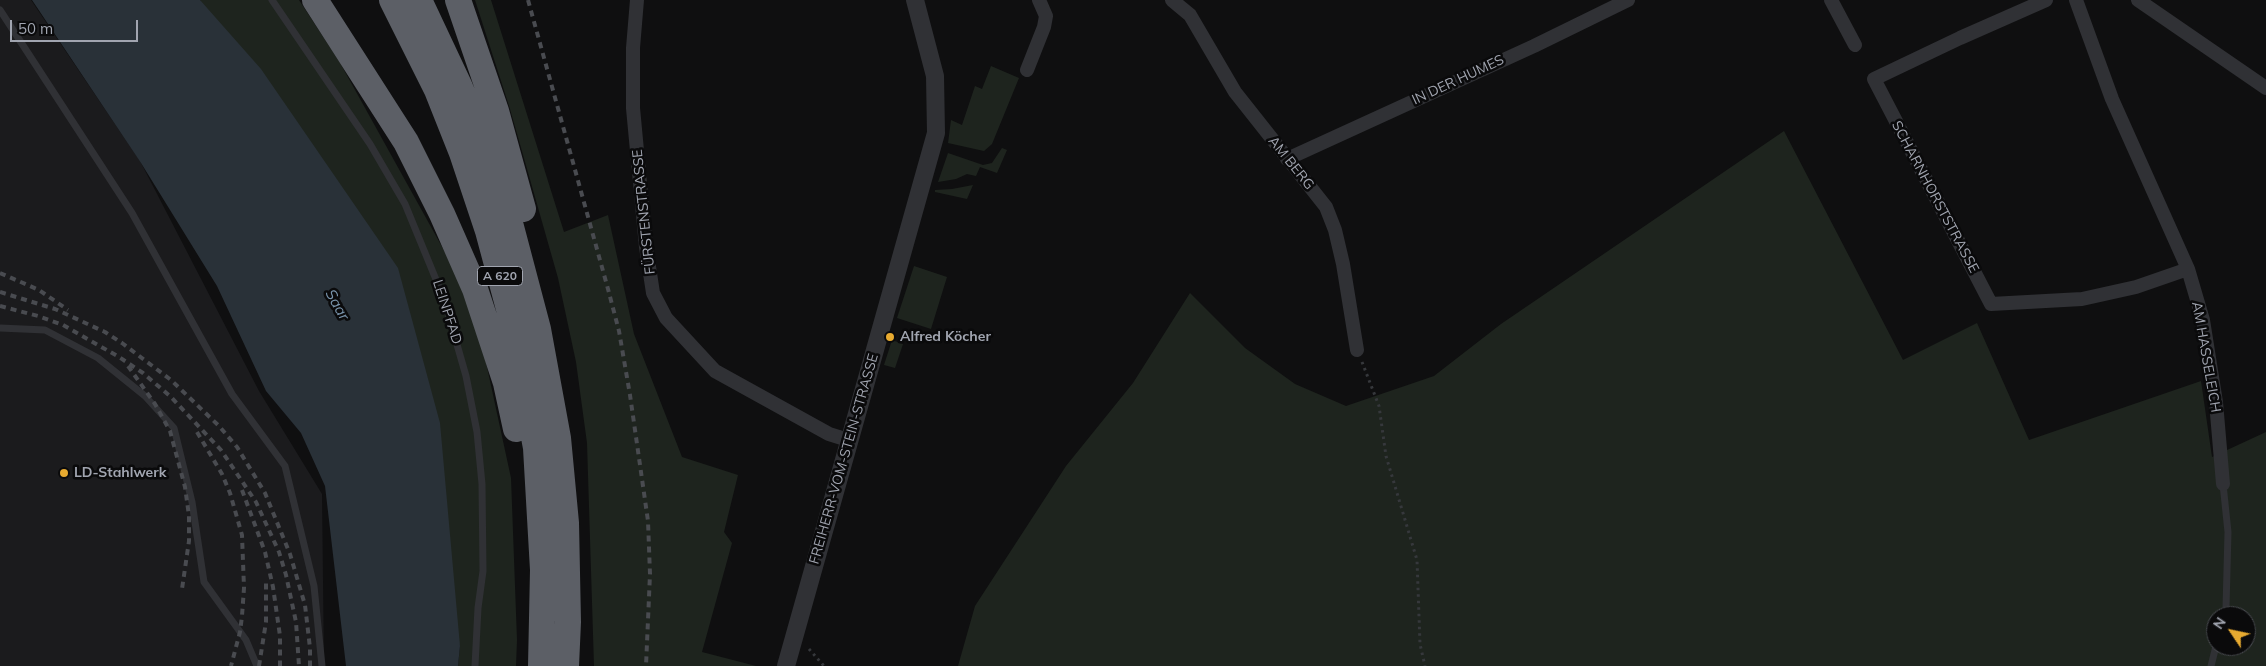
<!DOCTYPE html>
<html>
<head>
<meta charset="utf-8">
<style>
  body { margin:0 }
  #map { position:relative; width:2266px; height:666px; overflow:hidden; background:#0f0f10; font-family:Mulish,sans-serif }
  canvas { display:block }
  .north { position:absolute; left:2206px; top:606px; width:50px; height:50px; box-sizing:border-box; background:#0a0a0b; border:1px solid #46484d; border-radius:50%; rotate:304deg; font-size:14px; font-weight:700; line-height:20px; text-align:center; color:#a1a5b0 }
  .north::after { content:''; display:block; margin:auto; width:18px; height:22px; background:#e7aa30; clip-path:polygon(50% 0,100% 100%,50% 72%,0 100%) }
  .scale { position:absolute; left:10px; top:20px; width:128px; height:22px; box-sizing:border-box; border:2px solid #a1a5b0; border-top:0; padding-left:6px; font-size:15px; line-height:18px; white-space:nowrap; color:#a1a5b0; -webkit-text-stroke:4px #0a0a0b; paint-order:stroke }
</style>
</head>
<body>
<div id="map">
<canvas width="2266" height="666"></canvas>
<div class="north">N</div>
<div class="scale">50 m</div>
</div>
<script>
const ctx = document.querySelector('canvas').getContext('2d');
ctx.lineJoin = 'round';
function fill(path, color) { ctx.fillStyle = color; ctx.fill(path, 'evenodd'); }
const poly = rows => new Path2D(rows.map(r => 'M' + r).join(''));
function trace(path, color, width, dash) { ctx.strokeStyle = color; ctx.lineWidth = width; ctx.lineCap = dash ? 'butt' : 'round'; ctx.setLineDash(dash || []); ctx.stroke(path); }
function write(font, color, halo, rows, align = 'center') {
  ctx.font = font + ' Mulish,sans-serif'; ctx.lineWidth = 5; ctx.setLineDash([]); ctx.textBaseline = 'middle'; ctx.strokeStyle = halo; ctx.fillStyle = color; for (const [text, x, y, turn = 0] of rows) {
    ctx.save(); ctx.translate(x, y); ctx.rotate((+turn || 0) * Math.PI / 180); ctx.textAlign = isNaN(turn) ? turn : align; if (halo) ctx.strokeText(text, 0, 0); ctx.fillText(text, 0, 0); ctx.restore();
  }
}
const built = poly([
  [0,0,31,0,140,161,259,391,322,494,324,666,0,666]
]);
const green = poly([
  [200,0,299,0,339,61,446,254,464,293,482,344,511,478,517,640,516,666,458,666,460,646],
  [475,0,491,0,564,232,608,215,634,334,682,457,738,475,724,532,732,543,702,652,756,666,594,666,587,443,576,362,558,278,510,109],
  [991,66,1019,78,992,144,984,151,948,143,951,120,962,125,975,86,982,89],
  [1784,131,1903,360,1977,323,2029,440,2201,381,2212,457,2266,432,2266,666,958,666,975,606,1066,466,1133,383,1190,293,1245,348,1295,384,1346,406,1434,376,1501,324],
  [2216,616,2246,616,2246,646,2216,646],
  [1002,148,1007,150,997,173,980,167,976,176,967,174,956,179,938,182,948,153,983,165,992,163],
  [973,185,967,199,935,192,935,190,952,189],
  [914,266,947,277,931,329,897,318],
  [892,340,903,344,895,368,884,365]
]);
const water = poly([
  [32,0,200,0,261,69,398,268,440,423,460,646,458,666,346,666,325,486,301,433,266,391,217,286,141,163]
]);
const path = poly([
  [1362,362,1379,406,1386,456,1417,560,1420,644,1425,666],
  [809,649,824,666]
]);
const service = poly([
  [272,0,370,144,405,204,444,299,466,376,477,432,482,484,483,571,478,608,475,666],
  [0,10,132,213,232,394,285,466,314,586,322,666],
  [0,328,45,330,98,358,145,396,174,428,192,502,204,582,246,640,257,666],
  [2223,484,2228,532,2226,608,2224,616],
  [2211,666,2216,646]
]);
const minor = poly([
  [637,0,633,48,633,108,646,247,653,293,666,318,715,371,829,434,848,440],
  [1172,0,1190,15,1235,92,1326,207,1335,230,1343,264,1357,350],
  [1831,0,1855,45],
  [2046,0,1960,38,1874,79,1991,304,2082,299,2136,287,2188,269],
  [2076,0,2112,99,2188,269,2203,320,2216,402,2223,484],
  [2138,0,2266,88],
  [1027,70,1044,27,1046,16,1039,0],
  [1287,159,1534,46,1628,0]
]);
const tertiary = poly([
  [786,666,936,133,935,76,915,0]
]);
const motorway = poly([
  [315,0,406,142,442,214,475,289,506,383,516,429],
  [392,0,437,90,462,153,488,231,513,324,536,448,543,570,541,666],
  [419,0,459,85,485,148,510,223,538,329,558,438,566,523,568,622,566,666],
  [458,0,496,111,523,209]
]);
const rail = poly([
  [528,0,608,289,619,331,630,395,648,521,650,574,646,666],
  [0,273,39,290,68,310],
  [0,292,55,309,105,332,122,343,171,380,219,426,237,447,265,493,290,554,305,605,310,648,310,666],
  [0,306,38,316,63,325,119,357,143,373,171,397,221,450,256,502,279,552,286,575,296,622,299,666],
  [128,366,155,404,170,431,185,487,189,516,189,541,182,589],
  [197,432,222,474,230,493,242,535,244,588,242,616,240,632,231,666],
  [242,490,265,552,273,587,280,636,280,666],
  [259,666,266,622,266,583]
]);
const markers = [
  [890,337,5,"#e7aa30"],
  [64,473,5,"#e7aa30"]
];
const shields = [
  [500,276,45]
];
const shieldNames = [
  ["A 620",500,276]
];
const streetNames = [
  ["IN DER HUMES",1458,80,-25],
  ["AM BERG",1291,163,51],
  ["SCHARNHORSTSTRASSE",1935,197,62],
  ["FÜRSTENSTRASSE",644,212,-96],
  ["LEINPFAD",447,312,72],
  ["AM HASSELEICH",2206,357,80],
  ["FREIHERR-VOM-STEIN-STRASSE",844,459,-74]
];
const poiNames = [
  ["Alfred Köcher",900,337],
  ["LD-Stahlwerk",74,473]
];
const waterNames = [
  ["Saar",337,305,60]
];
fill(built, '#1b1b1d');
fill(green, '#1e241e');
fill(water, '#293138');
trace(path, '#36383c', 3, [2.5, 4]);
trace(service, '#303135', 7);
trace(minor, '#303135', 14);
trace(tertiary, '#303135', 18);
trace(motorway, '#5c5f66', 26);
trace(rail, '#494b50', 4, [6, 5]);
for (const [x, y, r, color] of markers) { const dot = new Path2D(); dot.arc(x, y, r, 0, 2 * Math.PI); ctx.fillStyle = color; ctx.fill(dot); trace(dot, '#0a0a0b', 2); }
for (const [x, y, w] of shields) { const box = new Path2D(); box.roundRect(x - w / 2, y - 9.5, w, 19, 4); ctx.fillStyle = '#0a0a0b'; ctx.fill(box); trace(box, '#a1a5b0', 1); }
write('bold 12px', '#a1a5b0', null, shieldNames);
write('14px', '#a1a5b0', '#0a0a0b', streetNames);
write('bold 14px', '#a1a5b0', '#0a0a0b', poiNames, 'left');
write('italic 15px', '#7893ab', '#0a0a0b', waterNames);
</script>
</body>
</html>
